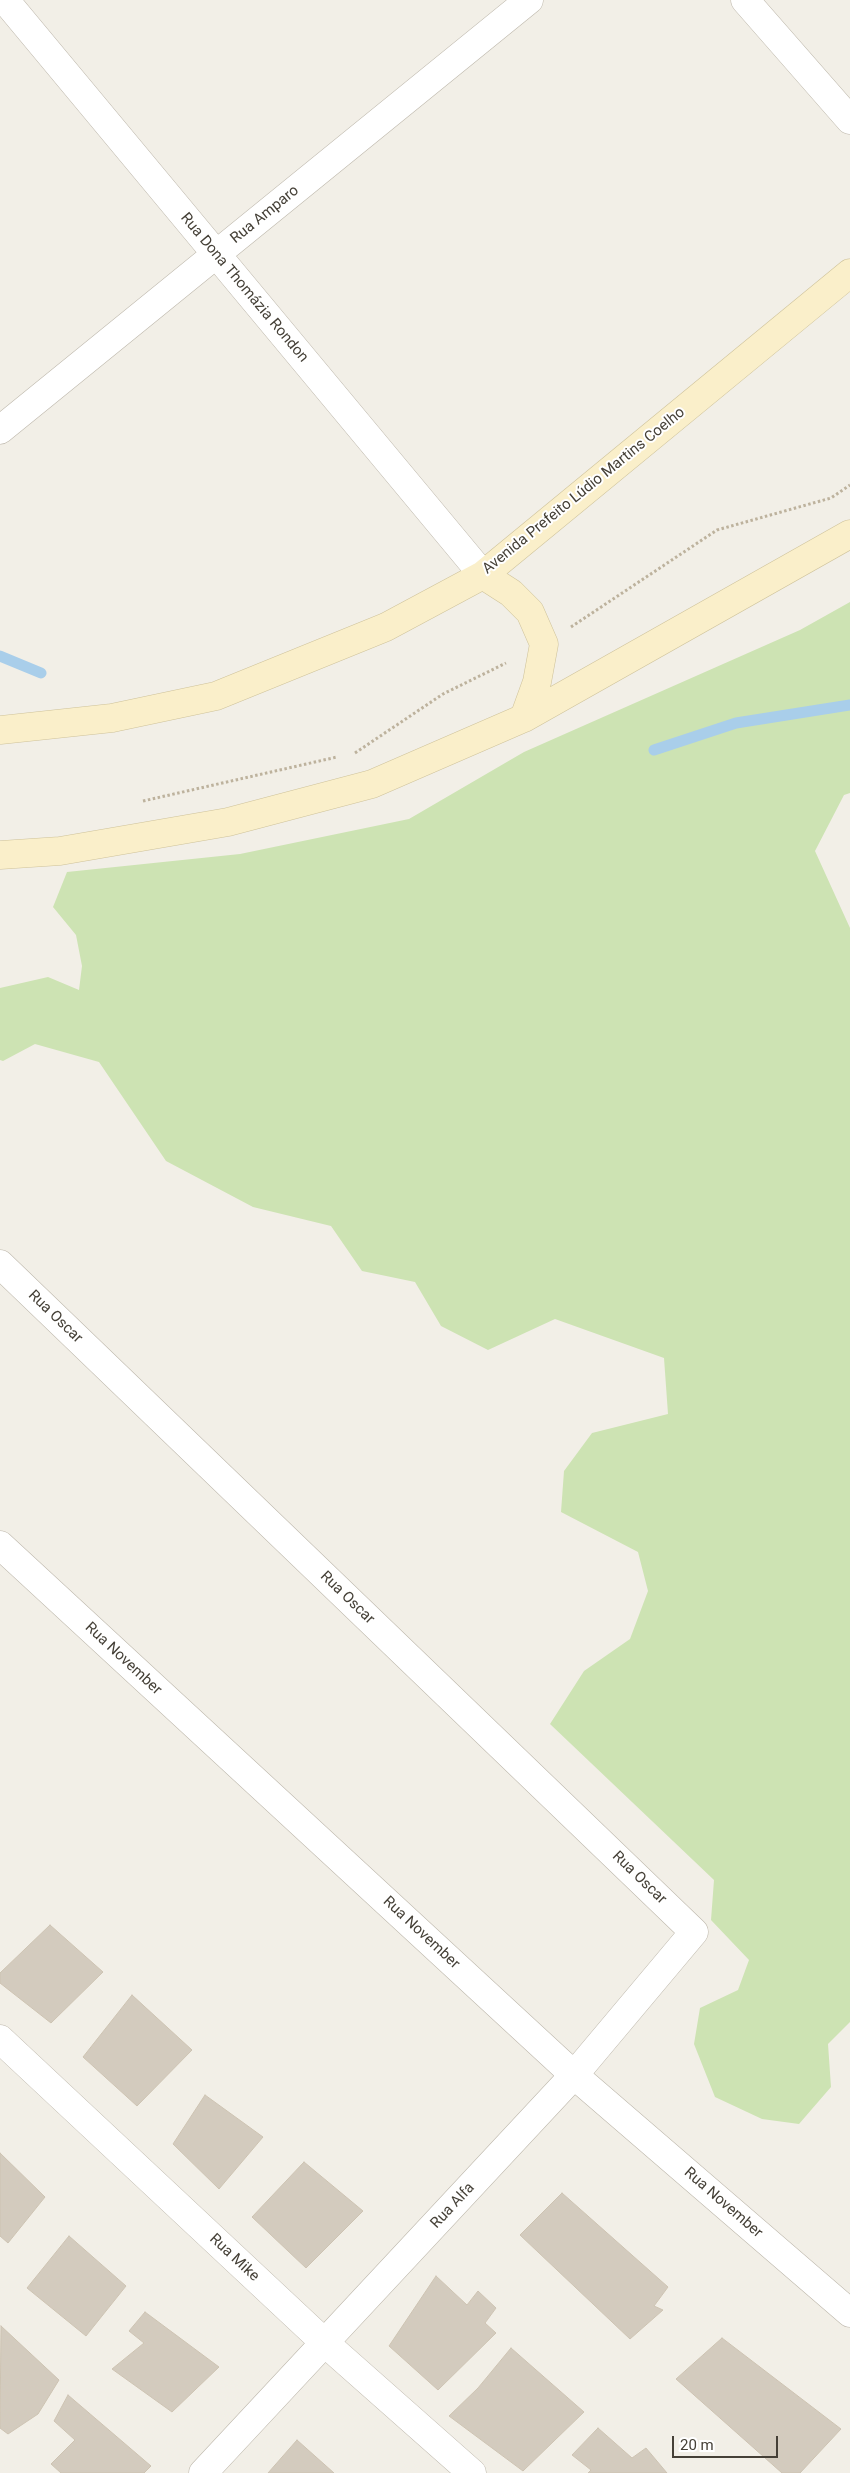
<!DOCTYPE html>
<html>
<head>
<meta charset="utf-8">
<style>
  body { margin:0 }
  #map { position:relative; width:850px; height:2473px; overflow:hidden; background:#f2efe7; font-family:Roboto,sans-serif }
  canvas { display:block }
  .scale { position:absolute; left:672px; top:2436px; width:106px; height:22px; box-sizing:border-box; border:2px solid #454037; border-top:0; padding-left:6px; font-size:15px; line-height:18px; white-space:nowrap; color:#454037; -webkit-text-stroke:4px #fff; paint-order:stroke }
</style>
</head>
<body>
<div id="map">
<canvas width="850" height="2473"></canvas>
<div class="scale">20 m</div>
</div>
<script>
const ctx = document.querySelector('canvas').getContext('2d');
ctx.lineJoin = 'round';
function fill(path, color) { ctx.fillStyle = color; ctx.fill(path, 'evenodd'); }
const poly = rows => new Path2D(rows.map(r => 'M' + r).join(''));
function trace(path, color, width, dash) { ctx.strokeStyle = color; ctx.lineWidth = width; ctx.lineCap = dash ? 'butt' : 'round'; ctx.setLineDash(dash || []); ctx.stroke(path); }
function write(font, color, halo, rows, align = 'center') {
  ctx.font = font + ' Roboto,sans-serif'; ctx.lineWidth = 4; ctx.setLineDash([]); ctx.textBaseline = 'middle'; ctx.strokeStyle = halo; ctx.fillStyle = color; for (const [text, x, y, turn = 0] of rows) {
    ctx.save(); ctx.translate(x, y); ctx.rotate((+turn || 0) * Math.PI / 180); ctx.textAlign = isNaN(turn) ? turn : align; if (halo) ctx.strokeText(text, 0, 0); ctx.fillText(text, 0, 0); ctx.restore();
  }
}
const green = poly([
  [850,602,850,793,844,795,815,851,850,928,850,2022,828,2044,831,2087,799,2124,762,2119,715,2097,694,2044,700,2008,738,1990,749,1960,711,1920,714,1880,550,1724,584,1671,630,1639,648,1591,638,1552,561,1512,564,1471,592,1433,668,1414,664,1358,555,1319,488,1350,441,1326,415,1282,362,1271,331,1226,253,1207,166,1161,99,1062,35,1044,3,1061,0,1060,0,988,48,977,79,990,82,966,76,935,53,907,67,872,240,854,409,819,524,752,800,630]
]);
const stream = poly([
  [0,656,41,673],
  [654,750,736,723,850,705]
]);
const building = poly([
  [50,1925,103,1972,51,2023,0,1983,0,1973,50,1925],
  [132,1995,192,2050,137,2106,83,2057,132,1995],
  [205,2095,263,2137,219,2189,173,2144,205,2095],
  [0,2153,45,2197,8,2243,0,2236,0,2153],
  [304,2162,363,2211,306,2268,252,2217,304,2162],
  [562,2193,668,2287,654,2306,663,2310,630,2339,520,2235,562,2193],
  [69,2236,126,2286,86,2336,27,2288,69,2236],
  [436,2276,467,2305,478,2291,496,2308,485,2323,496,2333,438,2390,389,2346,436,2276],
  [145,2312,219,2367,172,2412,112,2369,144,2343,129,2331,145,2312],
  [1,2326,59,2380,38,2414,8,2434,0,2428,1,2326],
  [722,2338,841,2429,800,2473,782,2473,676,2379,722,2338],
  [511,2348,584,2412,523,2471,449,2416,478,2388,511,2348],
  [68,2395,151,2466,144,2473,61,2473,51,2464,75,2440,54,2421,68,2395],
  [598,2428,632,2458,646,2448,667,2473,588,2473,591,2470,572,2455,598,2428],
  [297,2440,334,2473,268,2473,297,2440]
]);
const path = poly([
  [571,627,717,530,831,498,850,485],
  [355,753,443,694,506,663],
  [143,801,337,757]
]);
const minor = poly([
  [5,0,483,575],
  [745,0,850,120],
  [0,430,529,0],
  [0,1264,694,1932,574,2075,203,2473],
  [0,1545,574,2075,850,2313],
  [0,2039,325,2343,472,2473]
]);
const secondary = poly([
  [483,575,511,593,530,612,544,644,537,682,524,718],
  [0,730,112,718,216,696,386,627,483,575,850,273],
  [0,855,60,851,228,822,372,784,524,718,850,534]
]);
const streetNames = [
  ["Rua Amparo",265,215,-39],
  ["Rua Dona Thomázia Rondon",244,288,50],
  ["Avenida Prefeito Lúdio Martins Coelho",584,491,-39],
  ["Rua Oscar",55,1317,44],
  ["Rua Oscar",347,1598,44],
  ["Rua November",123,1659,43],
  ["Rua Oscar",639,1878,44],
  ["Rua November",421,1933,43],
  ["Rua November",723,2203,41],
  ["Rua Alfa",453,2206,-47],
  ["Rua Mike",234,2258,43]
];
fill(green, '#cde3b3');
trace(stream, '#a9ceea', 11);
fill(building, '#d3cbbe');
trace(building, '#cdc3b2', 1);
trace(minor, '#bdb7ab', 29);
trace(secondary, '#cec29a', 29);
trace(path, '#bdb29d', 3, [2.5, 2.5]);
trace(minor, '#fff', 28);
trace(secondary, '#faefca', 28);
write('15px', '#454037', '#fff', streetNames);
</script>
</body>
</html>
